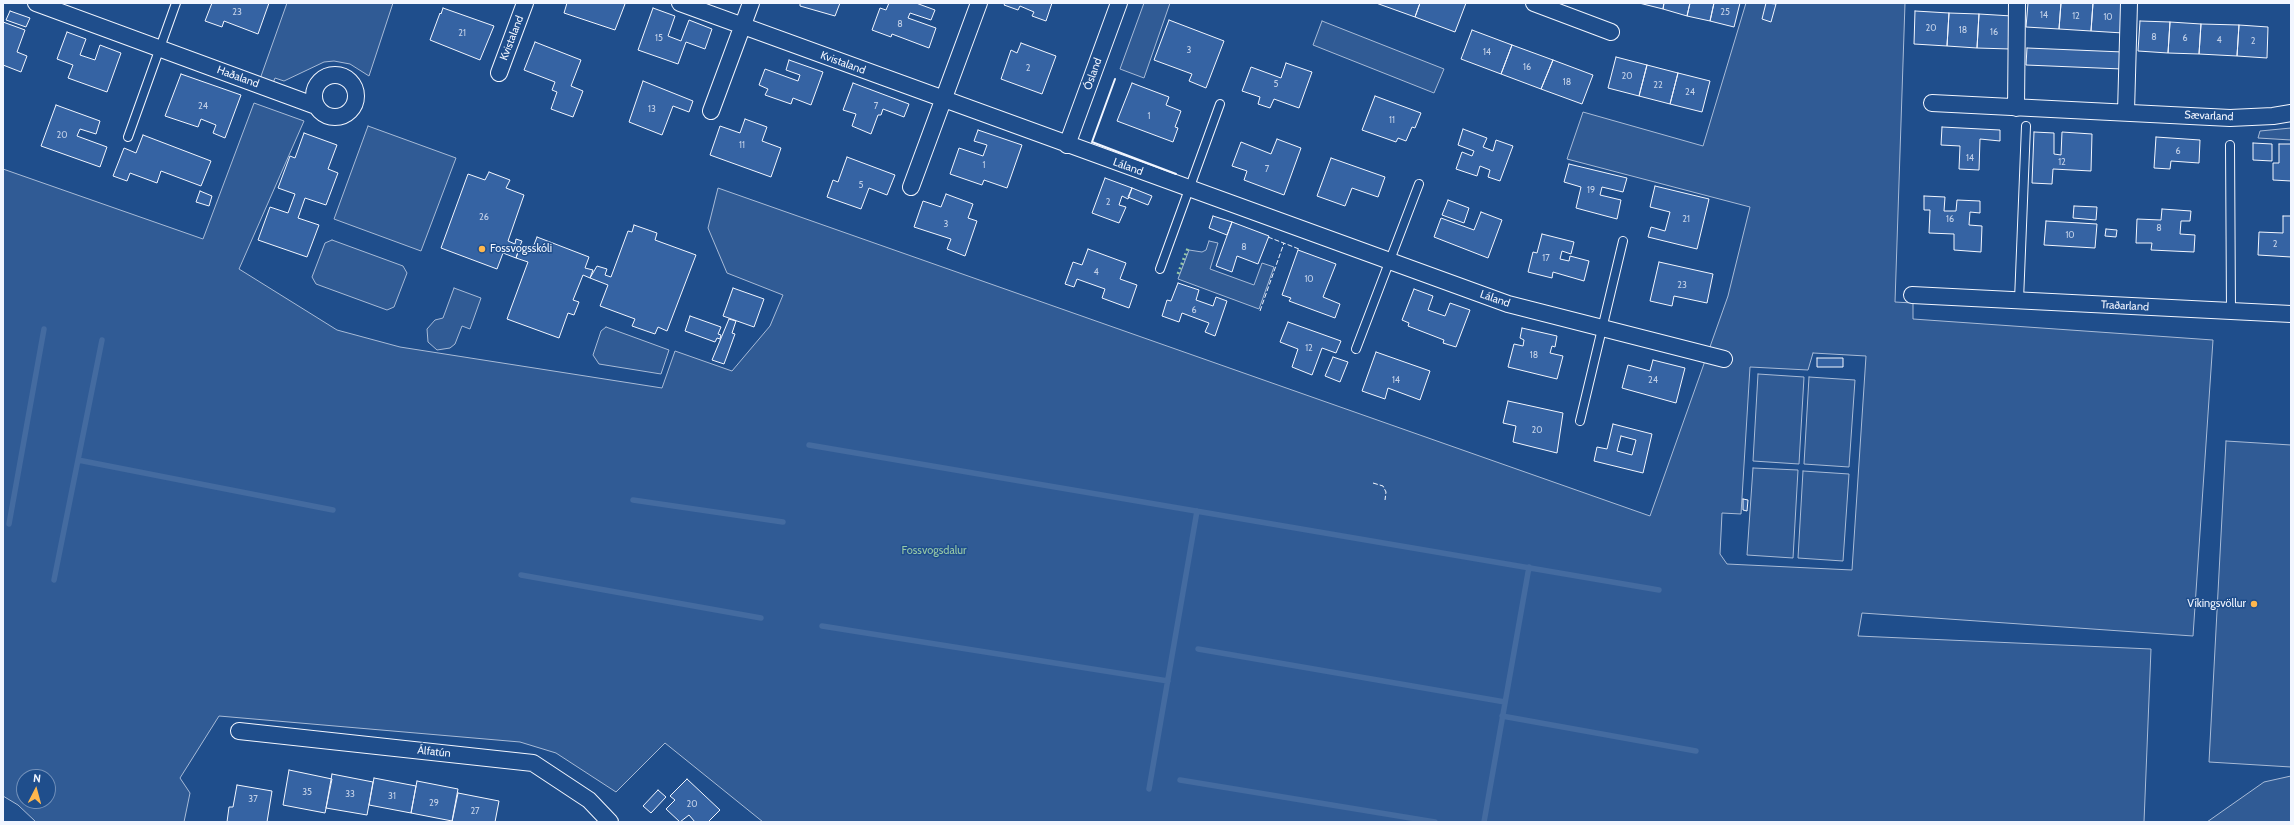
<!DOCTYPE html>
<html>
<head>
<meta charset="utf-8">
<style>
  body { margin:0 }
  #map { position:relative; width:2294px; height:825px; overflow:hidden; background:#1f4e8c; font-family:Cabin,sans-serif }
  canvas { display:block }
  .frame { position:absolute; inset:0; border:4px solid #f2f6ff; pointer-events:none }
  .north { position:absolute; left:16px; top:769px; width:40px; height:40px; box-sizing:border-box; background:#1f4e8c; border:1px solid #7391ba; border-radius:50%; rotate:6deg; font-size:11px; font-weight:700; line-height:16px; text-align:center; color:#f2f6ff }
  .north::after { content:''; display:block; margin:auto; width:14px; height:18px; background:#ffb74d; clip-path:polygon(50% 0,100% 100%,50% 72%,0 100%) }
</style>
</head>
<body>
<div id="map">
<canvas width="2294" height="825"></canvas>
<div class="frame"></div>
<div class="north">N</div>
</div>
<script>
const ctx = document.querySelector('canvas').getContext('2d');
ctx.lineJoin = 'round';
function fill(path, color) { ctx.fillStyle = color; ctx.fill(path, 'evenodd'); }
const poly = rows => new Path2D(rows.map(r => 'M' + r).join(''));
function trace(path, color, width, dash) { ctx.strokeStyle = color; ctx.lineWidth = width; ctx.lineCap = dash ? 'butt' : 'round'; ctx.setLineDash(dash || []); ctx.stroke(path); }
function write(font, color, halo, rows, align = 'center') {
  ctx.font = font + ' Cabin,sans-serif'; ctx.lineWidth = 3; ctx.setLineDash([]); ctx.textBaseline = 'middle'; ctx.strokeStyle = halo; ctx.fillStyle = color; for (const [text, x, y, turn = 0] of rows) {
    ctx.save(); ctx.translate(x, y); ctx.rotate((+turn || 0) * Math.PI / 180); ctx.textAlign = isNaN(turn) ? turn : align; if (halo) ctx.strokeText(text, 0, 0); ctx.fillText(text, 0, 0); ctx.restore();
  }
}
const green = poly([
  [287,3,393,3,369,76,350,64,334,61,324,62,284,81,275,78,273,83,260,79,287,3],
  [1144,3,1170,3,1144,78,1120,69,1144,3],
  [1746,3,1905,3,1895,302,1913,303,1913,319,2213,340,2193,636,1862,613,1858,636,2151,649,2144,822,763,822,665,743,616,792,556,753,520,742,219,716,180,778,190,793,184,822,36,822,18,805,3,796,3,169,203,239,254,103,304,121,239,269,337,330,400,347,662,388,675,351,732,371,770,326,783,295,727,273,708,228,718,188,1650,516,1728,296,1750,207,1567,159,1583,112,1703,146,1746,3],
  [1813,353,1866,356,1852,570,1727,564,1720,554,1722,513,1741,514,1750,367,1808,370,1813,353],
  [24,777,48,777,48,801,24,801,24,777],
  [1322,21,1444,69,1434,93,1313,45,1322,21],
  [368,126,456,158,421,251,334,219,368,126],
  [2291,128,2291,140,2258,138,2260,131,2291,128],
  [332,240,403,266,407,273,394,307,387,310,316,284,312,277,325,243,332,240],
  [1209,241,1218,243,1210,269,1254,285,1262,263,1274,267,1259,309,1178,279,1189,250,1202,252,1206,250,1209,241],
  [454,288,481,298,470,329,462,326,455,344,450,348,437,350,428,342,427,329,435,320,443,318,454,288],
  [606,327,669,350,661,374,599,364,593,355,601,331,606,327],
  [1758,374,1804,377,1799,464,1753,461,1758,374],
  [1809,377,1855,380,1849,467,1804,464,1809,377],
  [2226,441,2291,445,2291,767,2209,762,2226,441],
  [1753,468,1798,470,1793,558,1747,555,1753,468],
  [1803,471,1849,474,1843,561,1798,558,1803,471],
  [2291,776,2291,822,2207,822,2264,782,2291,776]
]);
const stream = poly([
  [809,445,1659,590],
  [78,460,333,510],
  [633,500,783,522],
  [9,524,44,329],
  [521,575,761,618],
  [54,580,102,340],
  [822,626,1168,681],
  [1198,649,1505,702],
  [1502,716,1696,751],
  [1180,780,1435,822],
  [1149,789,1197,511],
  [1484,822,1529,567]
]);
const building = poly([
  [212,3,269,3,258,34,224,21,222,27,205,21,212,3],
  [567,3,623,3,625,4,615,30,564,13,567,3],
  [800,3,840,3,835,16,800,6,800,3],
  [889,3,916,3,935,10,931,20,910,13,908,18,936,28,929,48,892,34,891,37,872,30,880,8,886,10,889,3],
  [1005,3,1052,3,1046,21,1032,16,1034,12,1020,6,1018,10,1004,5,1005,3],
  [1376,3,1420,3,1415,17,1376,3],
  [1420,3,1466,3,1455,32,1415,17,1420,3],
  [1639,3,1664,3,1663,9,1639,3],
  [1664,3,1690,3,1687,16,1663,9,1664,3],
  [1690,3,1714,3,1710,21,1687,16,1690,3],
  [1714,3,1740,3,1734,27,1710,21,1714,3],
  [1766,3,1776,4,1771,22,1762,19,1766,3],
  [2028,3,2061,3,2059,29,2026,27,2028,3],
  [2061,3,2093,3,2091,31,2059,29,2061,3],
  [2093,3,2125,3,2123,33,2091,31,2093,3],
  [443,8,494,26,480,60,430,40,440,13,441,14,443,8],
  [653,8,675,16,668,36,681,41,689,20,712,29,705,49,686,42,678,64,638,50,653,8],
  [10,11,30,18,26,27,6,20,10,11],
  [1915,11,1949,13,1947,46,1914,44,1915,11],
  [1949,13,1979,14,1977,48,1947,46,1949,13],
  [1979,14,2012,16,2010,49,1977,48,1979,14],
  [1169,20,1224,41,1206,88,1189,81,1192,74,1154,60,1169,20],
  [2140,21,2170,22,2168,53,2138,51,2140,21],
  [3,22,25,30,17,52,27,56,21,72,3,65,3,22],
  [2170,22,2201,24,2199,54,2168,53,2170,22],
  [2201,24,2239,25,2237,56,2199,54,2201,24],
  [2239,25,2268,27,2267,58,2237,56,2239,25],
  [1472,30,1512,45,1501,74,1461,59,1472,30],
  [67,32,86,39,80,55,95,60,100,45,121,53,107,92,68,78,73,65,57,59,67,32],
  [535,42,581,60,571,86,583,91,573,117,551,109,557,92,552,90,555,82,524,70,535,42],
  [1021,43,1056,56,1042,94,1001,79,1011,50,1017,53,1021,43],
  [1512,45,1553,60,1541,89,1501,74,1512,45],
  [2027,48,2123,52,2122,69,2026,65,2027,48],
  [1616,57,1647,65,1639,96,1608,88,1616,57],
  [789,60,823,72,811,105,793,98,791,104,765,95,768,89,759,85,765,69,798,81,800,75,786,70,789,60],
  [1553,60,1593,75,1582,104,1541,89,1553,60],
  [1286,63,1312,72,1299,108,1274,99,1270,108,1258,104,1260,97,1242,91,1251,67,1281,78,1286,63],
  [1647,65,1678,73,1670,104,1639,96,1647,65],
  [1678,73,1710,81,1702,112,1670,104,1678,73],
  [181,74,241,95,225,138,213,133,216,125,201,119,198,127,165,116,181,74],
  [643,81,693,101,689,112,673,106,662,135,629,122,643,81],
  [853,83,909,104,904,117,883,109,881,115,878,115,871,134,852,126,856,114,843,110,853,83],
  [1132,83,1169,97,1166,105,1181,111,1175,127,1178,128,1173,142,1117,121,1132,83],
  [1375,96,1421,113,1415,128,1412,127,1406,141,1398,138,1396,142,1362,130,1375,96],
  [56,105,100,121,96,134,80,129,77,136,107,147,100,167,41,146,56,105],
  [745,119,767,127,762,141,781,148,771,177,710,155,720,126,740,133,745,119],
  [1942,127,2000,130,2000,141,1980,139,1979,170,1959,169,1960,146,1941,145,1942,127],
  [1463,129,1487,138,1483,147,1493,151,1496,140,1513,146,1500,181,1488,177,1490,170,1480,166,1477,176,1456,169,1462,152,1472,156,1474,151,1458,145,1463,129],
  [978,130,1022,145,1007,188,984,180,982,185,950,174,959,148,983,156,987,145,974,141,978,130],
  [2034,132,2054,133,2054,154,2061,155,2062,132,2092,134,2091,171,2053,169,2052,184,2032,183,2034,132],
  [304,133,337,145,328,169,338,173,326,205,305,198,298,218,319,225,307,257,258,240,270,207,288,213,295,194,278,188,290,156,295,158,304,133],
  [143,135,211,161,201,186,161,171,157,183,130,173,127,181,113,176,124,148,136,153,143,135],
  [2156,137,2200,140,2199,163,2171,161,2170,169,2154,168,2156,137],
  [1277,139,1301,148,1284,195,1244,180,1247,171,1232,166,1241,142,1271,154,1277,139],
  [2253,143,2272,144,2272,161,2253,160,2253,143],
  [2279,144,2291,144,2291,181,2273,180,2273,163,2279,163,2279,144],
  [847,157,895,175,887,195,869,188,861,209,827,197,833,180,838,182,847,157],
  [1331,158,1385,177,1378,197,1352,188,1345,206,1317,196,1331,158],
  [1569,164,1627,178,1623,192,1602,187,1600,195,1621,200,1617,219,1576,208,1581,187,1564,182,1569,164],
  [489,172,510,180,506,188,524,195,508,241,515,244,516,239,522,241,520,246,516,258,503,253,497,269,441,248,468,174,485,180,489,172],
  [1105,178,1132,188,1128,199,1122,196,1119,205,1126,207,1119,223,1092,213,1105,178],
  [1655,186,1709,199,1697,249,1648,237,1651,227,1665,231,1670,212,1650,207,1655,186],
  [1132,188,1152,196,1148,205,1128,197,1132,188],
  [200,191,212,196,209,206,196,202,200,191],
  [946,194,973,204,968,218,977,221,965,256,947,249,951,239,914,227,923,201,941,207,946,194],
  [1924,196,1945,197,1944,211,1956,211,1957,200,1980,201,1980,213,1970,212,1969,225,1982,226,1981,252,1954,250,1954,234,1929,233,1930,210,1924,210,1924,196],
  [1448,200,1469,208,1464,223,1442,215,1448,200],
  [2074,206,2097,207,2096,220,2073,218,2074,206],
  [2162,209,2191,211,2190,221,2181,221,2180,234,2195,235,2194,252,2151,250,2152,243,2136,243,2137,219,2161,220,2162,209],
  [1481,212,1502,220,1488,258,1434,237,1441,218,1474,230,1481,212],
  [1213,216,1232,222,1227,235,1209,228,1213,216],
  [2283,216,2291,216,2291,257,2258,255,2259,232,2283,233,2283,216],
  [2046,221,2097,224,2095,248,2044,245,2046,221],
  [1232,222,1269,236,1258,264,1237,256,1232,272,1216,266,1232,222],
  [634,225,657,233,655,240,696,255,667,331,658,327,655,334,632,326,635,319,600,306,608,285,590,278,597,266,607,269,605,275,611,277,628,231,632,232,634,225],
  [2106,229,2117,230,2116,237,2105,236,2106,229],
  [1542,234,1574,242,1571,254,1562,251,1560,259,1569,261,1570,256,1589,261,1584,281,1553,272,1552,278,1528,272,1533,252,1537,253,1542,234],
  [537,237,589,257,585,268,593,270,590,278,583,275,573,300,579,302,574,315,568,313,559,338,507,319,528,262,516,258,520,246,532,250,537,237],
  [1088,249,1126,263,1120,279,1137,285,1129,308,1102,298,1105,289,1077,279,1074,287,1065,284,1073,262,1082,265,1088,249],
  [1298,250,1336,264,1323,297,1340,304,1335,318,1289,301,1291,298,1282,295,1298,250],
  [1659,262,1713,274,1707,303,1674,296,1672,306,1650,301,1659,262],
  [1178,283,1199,290,1196,300,1213,306,1216,297,1227,301,1215,336,1205,332,1209,323,1182,313,1179,322,1162,316,1167,300,1171,301,1178,283],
  [733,288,764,299,754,327,723,316,733,288],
  [1414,289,1433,296,1428,310,1445,316,1450,303,1470,310,1456,347,1443,343,1444,340,1408,326,1409,323,1402,320,1414,289],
  [690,316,721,327,718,334,721,335,720,339,717,338,715,342,685,331,690,316],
  [729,319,736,321,732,333,735,334,724,364,712,360,729,319],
  [1288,322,1341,341,1336,353,1322,348,1312,375,1292,367,1298,349,1280,342,1288,322],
  [1522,328,1557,336,1555,347,1552,346,1550,353,1563,356,1557,379,1508,367,1514,344,1523,346,1524,340,1520,338,1522,328],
  [1376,352,1430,371,1420,400,1388,388,1385,399,1362,391,1376,352],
  [1333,357,1348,362,1340,382,1325,376,1333,357],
  [1817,358,1843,358,1843,367,1817,367,1817,358],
  [1653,360,1685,368,1676,403,1622,388,1628,365,1650,371,1653,360],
  [1508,401,1563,413,1557,453,1513,442,1516,426,1503,423,1508,401],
  [1613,424,1652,434,1643,473,1594,461,1597,447,1607,449,1613,424],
  [1621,436,1636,440,1632,455,1617,451,1621,436],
  [1743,499,1748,500,1747,511,1743,510,1743,499],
  [289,770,332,779,325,813,283,805,289,770],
  [332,774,373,782,367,815,326,808,332,774],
  [374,778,416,786,411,813,369,805,374,778],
  [687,779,720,810,708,822,695,822,689,815,680,822,666,809,675,800,670,796,687,779],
  [417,781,458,789,452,821,411,813,417,781],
  [237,785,272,791,267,822,227,822,229,807,233,807,237,785],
  [658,790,666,797,651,813,643,806,658,790],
  [458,793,499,801,495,822,452,822,458,793]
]);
const service = poly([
  [128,137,176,3],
  [2230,145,2231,311],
  [1160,269,1220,104],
  [2019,300,2026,126],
  [1356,349,1419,184],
  [1580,421,1623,241]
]);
const minor = poly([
  [36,3,316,106],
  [680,3,1508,304,1724,359],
  [1534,3,1611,32],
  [499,73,525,3],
  '314 96a21 21 0 1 1 42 0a21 21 0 1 1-42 0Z',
  [1932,103,2230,118,2273,116,2291,113],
  [2016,108,2017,3],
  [711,111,751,3],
  [2126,112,2129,3],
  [1067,145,1119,3],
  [911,187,979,3],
  [1912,295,2291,314],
  [239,731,533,763,589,800,610,822]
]);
const hedge = poly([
  [1178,274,1188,248]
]);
const fence = poly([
  [1268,237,1299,249],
  [1260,311,1284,243],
  [1373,483,1383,486,1386,492,1385,500]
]);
const wall = poly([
  [1115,79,1092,142,1176,174]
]);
const markers = [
  [482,249,4,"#ffb74d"],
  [2254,604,4,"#ffb74d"]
];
const numberNames = [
  ["23",237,12],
  ["25",1725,12],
  ["14",2044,15],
  ["12",2076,16],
  ["10",2108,17],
  ["8",900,24],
  ["20",1931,28],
  ["18",1963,30],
  ["16",1994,32],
  ["21",462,33],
  ["8",2154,37],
  ["15",659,38],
  ["6",2185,38],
  ["4",2219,40],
  ["2",2253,41],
  ["3",1189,50],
  ["14",1487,52],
  ["16",1527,67],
  ["2",1028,68],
  ["20",1627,76],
  ["18",1567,82],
  ["5",1276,84],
  ["22",1658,85],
  ["24",1690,92],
  ["24",203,106],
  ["7",876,106],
  ["13",652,109],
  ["1",1149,116],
  ["11",1392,120],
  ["20",62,135],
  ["11",742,145],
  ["6",2178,151],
  ["14",1970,158],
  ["12",2062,162],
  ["1",984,165],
  ["7",1267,169],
  ["5",861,185],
  ["19",1591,190],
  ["2",1108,202],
  ["26",484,217],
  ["21",1686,219],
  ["16",1950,219],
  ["3",946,224],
  ["8",2159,228],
  ["10",2070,235],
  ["2",2275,244],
  ["8",1244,247],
  ["17",1546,258],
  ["4",1096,272],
  ["10",1309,279],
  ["23",1682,285],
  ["6",1194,310],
  ["12",1309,348],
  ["18",1534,355],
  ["14",1396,380],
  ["24",1653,380],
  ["20",1537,430],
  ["35",307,792],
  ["33",350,794],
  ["31",392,796],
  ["37",253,799],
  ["29",434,803],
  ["20",692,804],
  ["27",475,811]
];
const streetNames = [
  ["Kvistaland",512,38,-69],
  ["Kvistaland",843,63,20],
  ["Ósland",1093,74,-70],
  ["Haðaland",238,77,20],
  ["Sævarland",2209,116,2],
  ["Láland",1128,167,20],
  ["Láland",1495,299,19],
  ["Traðarland",2125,306,3],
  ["Álfatún",434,752,6]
];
const poiNames = [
  ["Fossvogsskóli",490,249],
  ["Víkingsvöllur",2246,604,"right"]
];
const parkNames = [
  ["Fossvogsdalur",934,551]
];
fill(green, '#305b95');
trace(green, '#a8bbd7', 1);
trace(stream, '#446ba0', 5.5);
fill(building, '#3563a3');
trace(building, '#f2f6ff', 1);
trace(service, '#f2f6ff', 10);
trace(minor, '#f2f6ff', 18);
trace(service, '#1f4e8c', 8);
trace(minor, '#1f4e8c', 16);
trace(hedge, '#97c8a6', 3, [2, 3]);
trace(fence, '#f2f6ff', 1, [5, 2]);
trace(wall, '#f2f6ff', 2);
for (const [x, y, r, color] of markers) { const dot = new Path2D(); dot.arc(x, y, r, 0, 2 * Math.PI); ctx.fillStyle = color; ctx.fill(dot); trace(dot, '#1f4e8c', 1.5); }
write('9px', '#c3d1e8', null, numberNames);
write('11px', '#f2f6ff', '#1f4e8c', streetNames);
write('11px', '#f2f6ff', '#1f4e8c', poiNames, 'left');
write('11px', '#97c8a6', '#1f4e8c', parkNames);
</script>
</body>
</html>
